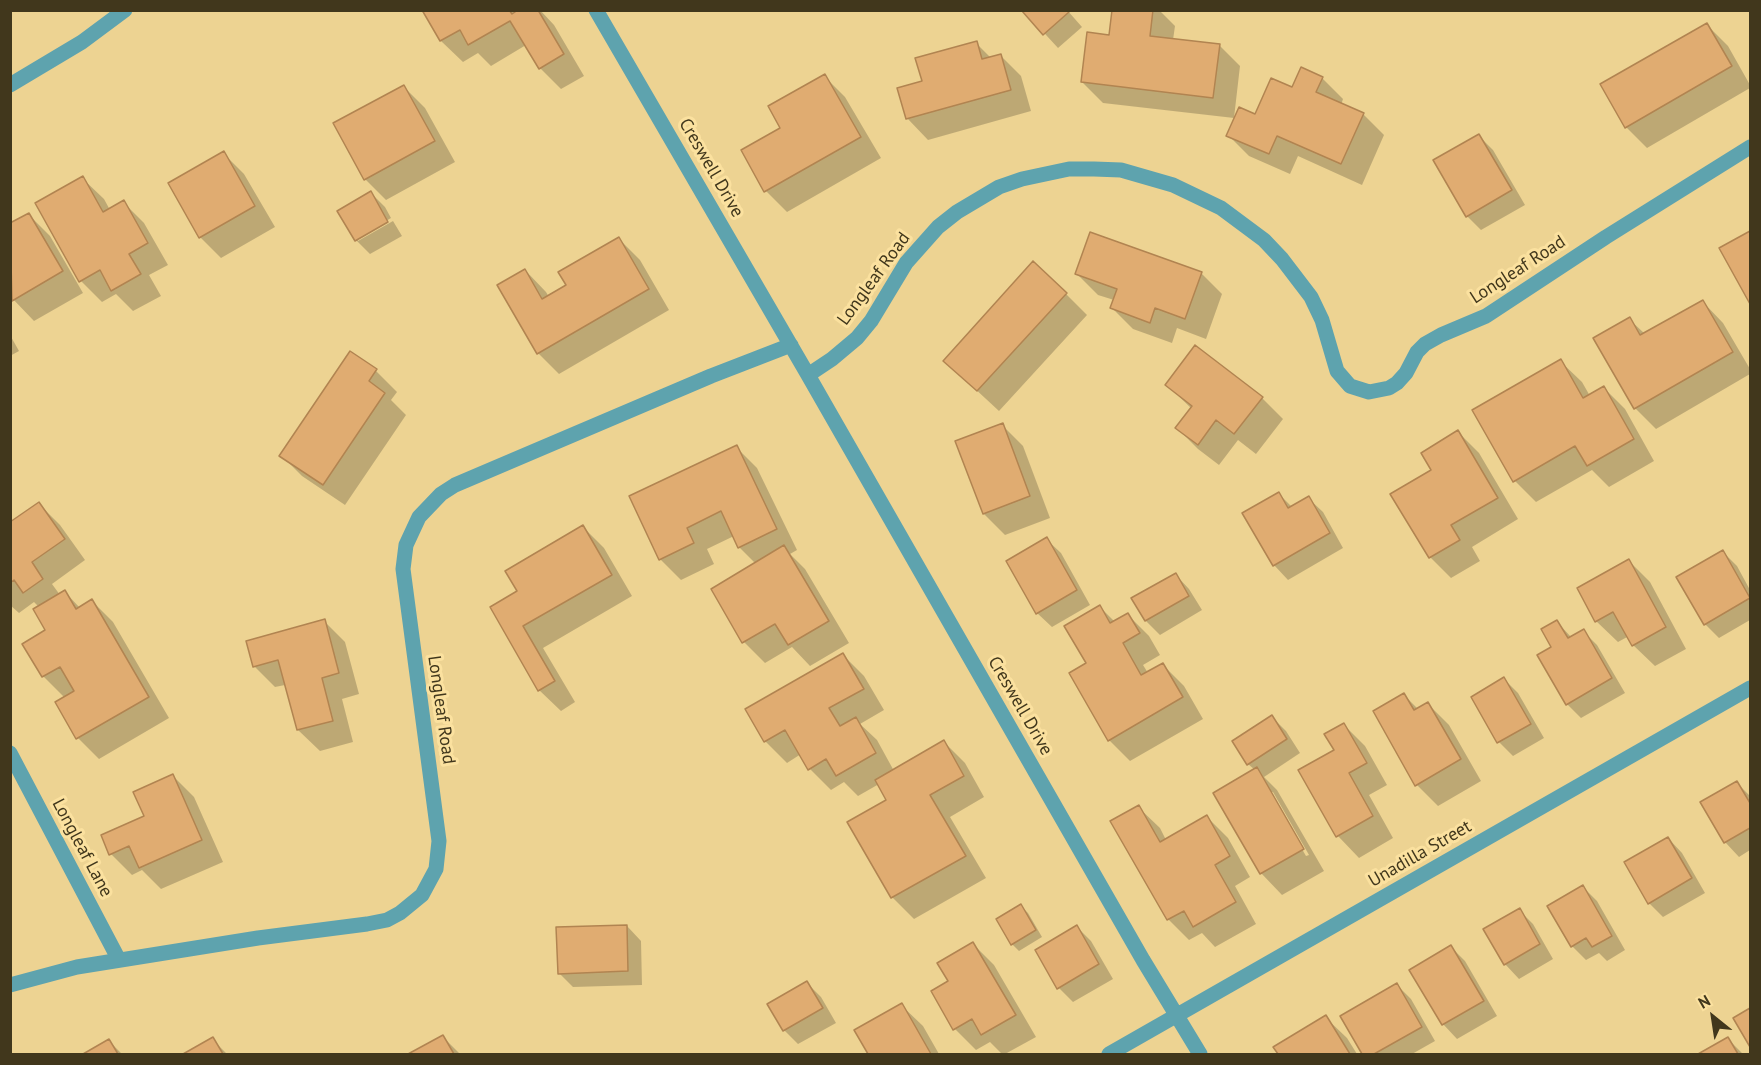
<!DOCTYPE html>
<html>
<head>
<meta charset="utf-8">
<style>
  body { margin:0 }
  #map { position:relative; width:1761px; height:1065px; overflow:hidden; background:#edd392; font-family:"PT Sans",sans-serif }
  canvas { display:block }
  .frame { position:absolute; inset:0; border:12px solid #41371c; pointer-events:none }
  .north { position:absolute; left:1683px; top:987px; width:60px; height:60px; -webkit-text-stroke:4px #fbe19f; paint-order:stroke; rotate:330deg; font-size:16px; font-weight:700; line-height:24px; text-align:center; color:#41371c }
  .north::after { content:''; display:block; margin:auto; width:21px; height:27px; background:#41371c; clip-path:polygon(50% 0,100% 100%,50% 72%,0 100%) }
</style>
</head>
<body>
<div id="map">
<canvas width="1761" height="1065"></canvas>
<div class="frame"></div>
<div class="north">N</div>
</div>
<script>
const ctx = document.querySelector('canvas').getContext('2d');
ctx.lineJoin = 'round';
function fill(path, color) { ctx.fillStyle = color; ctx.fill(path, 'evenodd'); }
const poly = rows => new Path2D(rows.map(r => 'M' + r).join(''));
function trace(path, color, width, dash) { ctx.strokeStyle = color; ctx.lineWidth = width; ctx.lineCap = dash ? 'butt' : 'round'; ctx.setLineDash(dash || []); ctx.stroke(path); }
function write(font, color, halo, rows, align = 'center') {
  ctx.font = font + ' "PT Sans",sans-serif'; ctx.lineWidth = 6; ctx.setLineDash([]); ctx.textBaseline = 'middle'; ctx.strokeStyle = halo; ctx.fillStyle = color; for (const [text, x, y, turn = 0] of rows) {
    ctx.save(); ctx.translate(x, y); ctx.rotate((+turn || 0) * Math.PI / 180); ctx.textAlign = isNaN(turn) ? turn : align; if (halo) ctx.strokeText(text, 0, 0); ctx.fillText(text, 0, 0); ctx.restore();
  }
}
const shadow = poly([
  [424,10,517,10,518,12,521,10,540,10,554,25,584,76,561,89,540,68,526,45,491,66,478,53,463,62,441,41],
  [1067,10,1082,27,1058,48,1024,11],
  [1114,10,1159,10,1175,26,1173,40,1219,45,1240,66,1234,118,1103,103,1082,82,1111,36],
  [1706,24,1728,46,1750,85,1750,88,1647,148,1626,127],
  [976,43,991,58,1000,55,1021,76,1031,111,928,140,907,118,924,82],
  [824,76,845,97,881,158,787,212,766,191,743,151,782,128],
  [1322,78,1343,99,1341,105,1363,114,1384,135,1362,185,1298,156,1290,174,1249,156,1228,135,1293,89],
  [404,87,425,108,455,162,386,200,365,179],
  [1479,136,1493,150,1525,205,1481,230,1467,216],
  [223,153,244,174,275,227,221,258,200,237],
  [82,178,104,199,110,210,123,202,144,223,168,265,149,275,161,296,133,311,116,294,102,302,81,281],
  [371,193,385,207,391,218,358,237,358,241,393,221,402,236,370,254,356,240],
  [29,215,50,236,83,293,34,321,10,296,10,225],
  [1750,233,1750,301,1721,249],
  [619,239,640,260,669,310,559,374,538,353,525,270,546,292,549,297,568,286],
  [1201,273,1222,294,1206,339,1177,328,1172,343,1133,329,1112,308,1114,300,1098,295,1077,274],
  [1066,294,1087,315,999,411,945,361],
  [1702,301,1723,323,1750,369,1750,374,1656,429,1635,408,1629,319,1645,334],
  [10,335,19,351,10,356],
  [1560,361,1582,382,1590,396,1604,388,1625,409,1654,461,1609,487,1592,470,1536,502,1515,481],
  [376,371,397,392,391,400,406,415,345,505,302,476,281,455],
  [1167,385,1262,398,1283,419,1256,454,1238,440,1219,465,1198,449,1177,428,1192,409],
  [1002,425,1023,446,1050,518,1005,535,984,514,957,442],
  [1458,432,1479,453,1518,519,1472,547,1480,561,1451,578,1430,557,1433,470],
  [736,447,757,468,797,550,790,554,805,569,849,643,810,666,792,647,765,663,744,642,756,564,739,547,734,536,707,549,714,564,681,580,660,559],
  [1279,494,1292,507,1308,498,1323,512,1343,548,1288,580,1274,565],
  [39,504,60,525,85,560,52,584,60,595,65,592,80,608,92,601,113,622,169,718,99,759,78,738,65,698,43,676,48,631,39,607,34,602,19,613,10,605,10,524],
  [583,527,604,548,632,596,543,648,575,702,561,711,539,690,492,607,519,591],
  [1046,539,1061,553,1090,605,1052,627,1037,613],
  [1723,552,1737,566,1750,590,1750,620,1719,638,1705,624],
  [1629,561,1650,582,1686,649,1655,666,1633,645,1629,636,1618,642,1596,621],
  [1175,574,1189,589,1202,610,1160,635,1146,621,1133,599],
  [1100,607,1115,622,1128,615,1149,636,1160,655,1143,665,1148,673,1163,665,1184,686,1203,719,1130,761,1109,740,1088,664],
  [324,621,345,642,359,694,342,699,353,742,320,751,298,730,285,685,275,687,254,666],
  [1557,622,1572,638,1583,631,1597,645,1625,693,1581,718,1567,704],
  [843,655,864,676,884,710,860,724,877,740,894,771,944,742,965,763,984,797,950,817,986,878,914,919,893,898,849,822,888,800,879,784,858,796,844,782,831,790,810,769,801,754,787,763,765,741,747,710],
  [1504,679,1518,693,1544,738,1513,756,1499,742,1473,697],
  [1404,695,1418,709,1428,704,1449,725,1481,781,1438,806,1417,785],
  [1272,717,1286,731,1300,753,1264,777,1277,790,1324,871,1282,895,1261,873,1215,793,1255,770,1248,764],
  [1269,792,1273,792,1309,855,1306,856],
  [1344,725,1365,746,1387,785,1369,795,1393,838,1359,858,1338,836,1300,770,1336,750],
  [173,776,194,797,223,862,161,889,142,870,132,875,111,854,146,817],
  [1737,783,1750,796,1750,850,1739,857,1725,842],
  [1138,807,1160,828,1166,840,1207,817,1228,838,1250,877,1235,886,1256,924,1215,947,1202,933,1189,940,1168,919],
  [1668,838,1682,853,1705,893,1663,917,1649,903],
  [1583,887,1597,901,1625,950,1607,961,1599,953,1586,960,1572,946],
  [1021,906,1028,913,1042,937,1019,951,1012,944],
  [1519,910,1533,924,1553,959,1519,979,1505,964,1485,929],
  [627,926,641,941,642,985,573,987,559,973],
  [1077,927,1091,941,1113,979,1073,1002,1059,988],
  [973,944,994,965,1036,1037,1005,1054,1002,1054,990,1042,976,1050,955,1029,950,982],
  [1451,947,1465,961,1497,1016,1457,1039,1443,1024],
  [807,983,821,997,836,1023,798,1044,784,1030],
  [1397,985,1411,999,1435,1041,1412,1054,1363,1054,1342,1017],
  [901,1005,923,1026,939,1054,870,1054,856,1031],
  [1325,1017,1347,1038,1357,1054,1280,1054,1275,1047],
  [442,1036,460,1054,411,1054],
  [212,1039,227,1054,186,1054],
  [1728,1039,1743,1054,1701,1054],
  [109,1041,122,1054,86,1054]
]);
const building = poly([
  [422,10,509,10,512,14,518,10,538,10,564,54,539,69,510,21,468,45,460,30,440,41,422,10],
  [1067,10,1069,12,1043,35,1022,11,1067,10],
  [1112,10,1153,10,1150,36,1220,44,1213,98,1081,82,1087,32,1109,35,1112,10],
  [1707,23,1732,66,1625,128,1600,84,1707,23],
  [977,41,982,59,1001,54,1011,90,906,119,897,88,922,81,915,58,977,41],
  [1301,67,1323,77,1316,92,1364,113,1341,164,1277,136,1269,154,1226,136,1239,107,1255,114,1271,78,1292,87,1301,67],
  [825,74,861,137,764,192,741,150,780,128,768,106,825,74],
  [404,85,435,141,364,180,333,123,404,85],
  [1479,134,1512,190,1466,217,1433,160,1479,134],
  [224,151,255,206,199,238,168,183,224,151],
  [83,176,103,212,124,200,148,243,129,254,141,274,111,291,100,270,79,282,35,203,83,176],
  [371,191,388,222,355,241,337,211,371,191],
  [29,213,63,271,12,301,10,223,29,213],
  [1750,231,1750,304,1719,248,1750,231],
  [1090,232,1202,272,1185,319,1155,308,1150,323,1110,308,1117,289,1075,274,1090,232],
  [619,237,649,289,537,354,497,285,525,269,542,299,566,285,558,272,619,237],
  [1033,261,1067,293,977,391,943,361,1033,261],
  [1703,300,1733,352,1634,409,1593,338,1630,317,1640,335,1703,300],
  [1195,345,1263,397,1234,434,1216,420,1198,445,1175,428,1192,406,1165,385,1195,345],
  [350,351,377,369,369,381,385,393,323,485,279,456,350,351],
  [1561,359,1583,398,1604,386,1634,439,1587,466,1575,446,1513,482,1472,410,1561,359],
  [1003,423,1030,496,983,514,955,441,1003,423],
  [1458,430,1498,498,1451,525,1460,540,1429,558,1390,494,1431,470,1421,453,1458,430],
  [737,445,777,529,738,548,721,511,687,528,694,543,659,560,629,496,737,445],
  [1279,492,1288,508,1309,496,1330,533,1273,566,1242,513,1279,492],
  [39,502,65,539,32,562,43,579,23,593,14,580,10,583,10,522,39,502],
  [583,525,612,575,523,626,555,681,538,691,490,607,517,591,505,571,583,525],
  [1047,537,1077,590,1036,614,1006,561,1047,537],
  [784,545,829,621,788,645,775,624,742,643,711,589,784,545],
  [1723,550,1750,598,1704,625,1676,577,1723,550],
  [1629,559,1666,627,1632,646,1613,612,1595,622,1577,588,1629,559],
  [1176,573,1189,596,1145,621,1131,598,1176,573],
  [65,590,76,609,92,599,149,697,76,739,55,702,74,691,60,667,42,677,22,644,45,630,33,609,65,590],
  [1100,605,1110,623,1128,613,1140,633,1123,643,1141,675,1163,663,1183,697,1108,741,1069,673,1086,663,1064,626,1100,605],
  [325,619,339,673,322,678,333,721,297,730,278,660,253,667,246,641,325,619],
  [1557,620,1568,638,1584,629,1612,678,1566,705,1537,655,1551,647,1541,629,1557,620],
  [843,653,864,689,829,708,840,726,856,717,876,753,836,776,826,759,808,770,785,730,764,742,745,709,843,653],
  [1504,677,1531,724,1497,743,1471,697,1504,677],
  [1404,693,1414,710,1428,702,1461,759,1415,786,1373,711,1404,693],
  [1272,715,1287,739,1247,765,1232,741,1272,715],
  [1344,723,1367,763,1349,773,1373,816,1336,837,1298,770,1334,750,1324,734,1344,723],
  [944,740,964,776,930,795,966,856,891,898,847,822,886,800,875,780,944,740],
  [1257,767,1304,849,1260,874,1213,793,1257,767],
  [173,774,202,840,139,868,129,846,109,855,101,835,144,816,133,792,173,774],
  [1737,781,1750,803,1750,828,1724,843,1700,802,1737,781],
  [1139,805,1160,842,1207,815,1230,856,1215,865,1236,902,1193,927,1184,911,1167,920,1110,821,1139,805],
  [1668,837,1692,878,1648,904,1624,862,1668,837],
  [1583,885,1612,936,1592,947,1586,938,1571,947,1547,906,1583,885],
  [1021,904,1036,930,1011,945,996,919,1021,904],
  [1520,908,1540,944,1504,965,1483,929,1520,908],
  [627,925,628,971,558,974,556,927,627,925],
  [1077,925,1099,964,1057,989,1035,950,1077,925],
  [973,942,1016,1015,981,1035,972,1019,953,1030,931,991,948,981,937,963,973,942],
  [1451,945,1484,1001,1442,1025,1409,970,1451,945],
  [807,981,823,1008,783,1031,767,1004,807,981],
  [1397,983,1422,1027,1374,1054,1362,1054,1340,1016,1397,983],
  [902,1003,931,1054,868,1054,854,1030,902,1003],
  [1750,1008,1750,1047,1733,1018,1750,1008],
  [1326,1015,1350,1054,1278,1054,1273,1047,1326,1015],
  [443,1035,454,1054,408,1054,443,1035],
  [213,1037,223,1054,183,1054,213,1037],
  [1728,1037,1738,1054,1698,1054,1728,1037],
  [109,1039,118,1054,83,1054,109,1039]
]);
const minor = poly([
  [596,10,808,375,1143,960,1200,1054],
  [10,85,82,42,125,10],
  [808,375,832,359,857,338,871,321,906,263,938,227,957,212,999,187,1022,179,1069,169,1094,169,1121,170,1173,185,1221,208,1264,240,1282,259,1311,297,1322,320,1337,371,1350,386,1369,392,1389,388,1397,383,1406,373,1417,352,1425,344,1441,335,1486,316,1606,237,1750,147],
  [10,753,119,960],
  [10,985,77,967,258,938,367,924,387,920,400,913,422,895,436,869,439,841,403,569,406,545,419,517,441,494,455,485,711,376,791,345],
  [1109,1054,1750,688]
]);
const streetNames = [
  ["Creswell Drive",711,168,60],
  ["Longleaf Road",1518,270,-33],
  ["Longleaf Road",874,279,-54],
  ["Creswell Drive",1020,706,60],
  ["Longleaf Road",441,710,82],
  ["Longleaf Lane",82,848,62],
  ["Unadilla Street",1420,854,-30]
];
fill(shadow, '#0003');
fill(building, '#e0ac71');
trace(building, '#b18451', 1.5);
trace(minor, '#5ea3ae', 15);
write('18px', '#41371c', '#fbe19f', streetNames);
</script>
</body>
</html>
